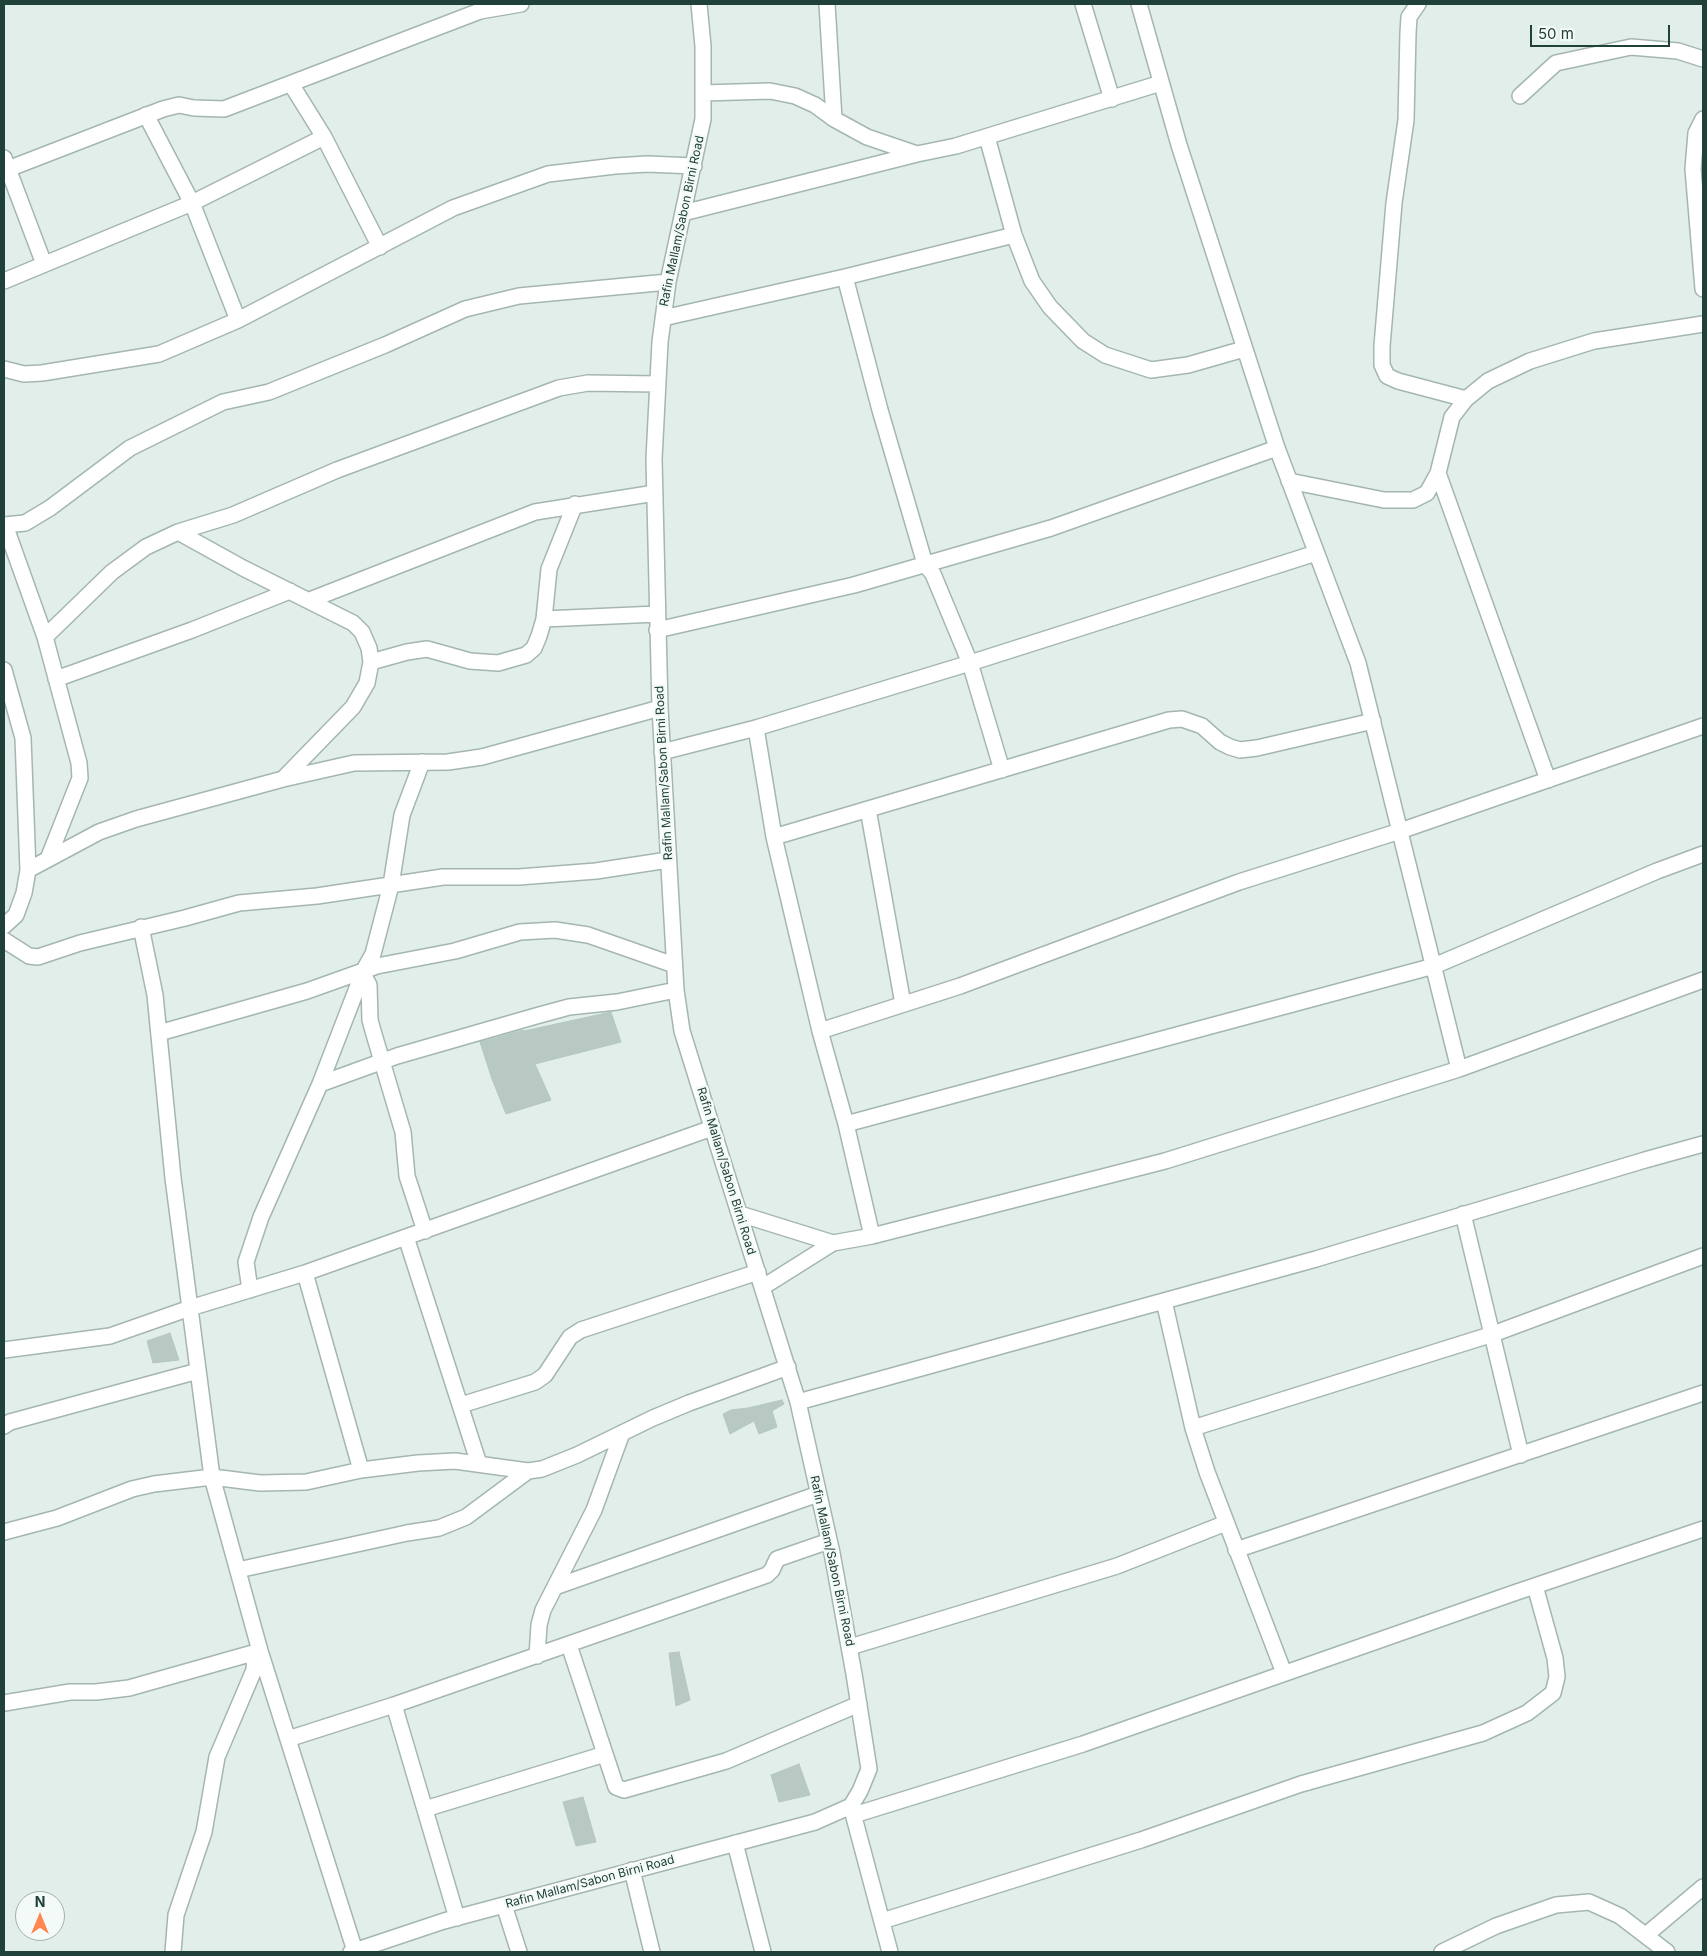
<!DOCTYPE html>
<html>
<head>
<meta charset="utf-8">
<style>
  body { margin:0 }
  #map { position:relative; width:1707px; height:1956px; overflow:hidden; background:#e2eee9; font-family:Inter,sans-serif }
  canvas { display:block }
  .frame { position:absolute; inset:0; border:5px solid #20403a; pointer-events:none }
  .north { position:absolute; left:15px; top:1891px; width:50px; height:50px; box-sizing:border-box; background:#f3faf7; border:1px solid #9fb0ab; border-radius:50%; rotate:0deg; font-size:14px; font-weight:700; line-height:20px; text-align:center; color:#20403a }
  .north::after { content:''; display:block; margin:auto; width:18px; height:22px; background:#ff864e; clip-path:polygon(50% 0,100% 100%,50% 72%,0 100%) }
  .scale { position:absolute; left:1530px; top:25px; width:140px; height:22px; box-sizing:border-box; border:2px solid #20403a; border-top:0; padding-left:6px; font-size:15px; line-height:18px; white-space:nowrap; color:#20403a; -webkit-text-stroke:4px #f3faf7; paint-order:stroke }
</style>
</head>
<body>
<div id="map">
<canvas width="1707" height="1956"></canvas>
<div class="frame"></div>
<div class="north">N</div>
<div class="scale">50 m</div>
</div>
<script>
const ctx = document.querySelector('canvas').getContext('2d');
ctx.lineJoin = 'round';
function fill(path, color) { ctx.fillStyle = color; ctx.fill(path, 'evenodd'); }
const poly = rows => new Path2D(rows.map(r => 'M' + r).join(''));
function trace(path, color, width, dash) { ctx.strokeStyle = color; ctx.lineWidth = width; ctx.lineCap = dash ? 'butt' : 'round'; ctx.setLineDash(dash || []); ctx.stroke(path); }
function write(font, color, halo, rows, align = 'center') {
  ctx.font = font + ' Inter,sans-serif'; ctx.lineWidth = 5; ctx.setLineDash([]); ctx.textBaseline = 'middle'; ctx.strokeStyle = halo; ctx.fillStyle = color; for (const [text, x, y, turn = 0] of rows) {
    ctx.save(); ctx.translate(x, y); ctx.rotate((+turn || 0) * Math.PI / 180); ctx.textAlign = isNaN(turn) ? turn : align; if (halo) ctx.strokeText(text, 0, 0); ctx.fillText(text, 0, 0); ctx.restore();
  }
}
const building = poly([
  [611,1012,621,1042,535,1064,551,1100,506,1114,492,1079,480,1042,523,1030,524,1031,611,1012],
  [170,1333,179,1360,153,1363,147,1341,170,1333],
  [782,1400,784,1404,772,1411,777,1427,759,1434,754,1421,730,1434,723,1414,731,1410,748,1408,782,1400],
  [679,1652,690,1700,676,1706,669,1653,679,1652],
  [799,1764,810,1795,779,1802,771,1775,799,1764],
  [583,1797,596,1842,576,1846,563,1802,583,1797]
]);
const minor = poly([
  [827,4,834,119],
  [1083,4,1112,99],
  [1139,4,1179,145,1277,448,1358,663,1459,1069],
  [1418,4,1409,17,1408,33,1406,120,1394,203,1382,346,1382,365,1387,376,1398,381,1466,399],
  [291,84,324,137,380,247],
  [703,93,770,91,795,96,815,105,834,119,867,137,917,154],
  [1520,96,1556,63,1631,47,1678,51,1703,59],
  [146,115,192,203,238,320],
  [1703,119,1696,133,1693,169,1703,289],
  [987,137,1014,235,1032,281,1050,307,1083,341,1105,355,1151,370,1188,365,1244,349],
  [4,158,44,264],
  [8,169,163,109,179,105,194,108,224,109,480,11,521,4],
  [683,213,917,154,956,146,1161,83],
  [845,277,880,410,925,564,933,574,970,663,1002,770],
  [4,281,192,203,324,137],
  [663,318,845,277,1014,235],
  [4,369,24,374,42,373,159,354,238,320,453,208,548,174,615,166,647,164,694,166],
  [1438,473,1548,780],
  [1289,481,1384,500,1413,500,1427,493,1438,473,1452,417,1466,399,1488,381,1530,361,1594,341,1703,324],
  [4,525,25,523,50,508,130,448,223,402,269,392,385,345,465,309,519,296,668,282],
  [5,525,45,637,79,763,80,778,48,859],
  [178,532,243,568,353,623,362,632,369,648,371,662,367,683,353,707,283,779],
  [310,600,535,512,655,493],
  [544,619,657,614],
  [657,630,854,585,1051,528,1277,448],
  [45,637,112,572,146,547,178,532,233,515,337,470,559,388,588,383,658,384],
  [371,662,407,652,427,649,470,661,498,663,526,655,534,648,539,636,544,619,549,569,575,504],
  [4,670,23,738,28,870,24,893,16,915,4,926],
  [56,679,192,630,290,591],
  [756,728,774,837,820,1031,846,1124,872,1236],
  [662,752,756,728,970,663,1316,553],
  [868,809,903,1004],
  [774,837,1169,720,1182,719,1202,726,1220,742,1230,747,1240,750,1257,748,1373,721],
  [28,870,99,832,136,819,283,779,354,763,448,762,482,757,660,708],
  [141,927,155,995,173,1178,212,1477,260,1651,355,1951],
  [4,940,29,956,38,957,80,943,185,918,239,903,317,896,443,877,519,877,596,871,668,860],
  [363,974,369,985,370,1020,373,1031,403,1132,407,1176,425,1231],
  [820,1031,960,986,1239,882,1400,831,1703,726],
  [159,1033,307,991,377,966,455,951,520,932,555,930,588,935,674,965],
  [320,1084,397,1056,536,1016,569,1007,617,1002,676,990],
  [846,1124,1434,966,1657,871,1703,854],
  [740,1214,833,1243],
  [1463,1214,1521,1455],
  [406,1237,479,1464],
  [305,1273,361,1470],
  [763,1287,833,1243,872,1236,1165,1161,1459,1069,1703,980],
  [250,1290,246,1262,261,1217,320,1084,364,970,373,954,391,885,402,815,422,762],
  [1164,1301,1193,1428,1207,1472,1284,1673],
  [4,1350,110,1336,190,1308,305,1273,712,1128],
  [798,1402,1316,1259,1645,1160,1703,1144],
  [461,1405,535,1382,545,1375,570,1337,581,1330,758,1272],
  [4,1426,10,1422,198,1371],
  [1193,1428,1493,1334,1703,1256],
  [4,1532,57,1518,132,1489,154,1484,212,1477,260,1483,306,1482,361,1470,418,1463,455,1461,528,1471,542,1469,577,1455,653,1418,689,1403,788,1367],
  [1236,1550,1703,1393],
  [238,1570,407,1533,439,1528,466,1517,528,1471],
  [555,1587,818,1494],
  [569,1645,616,1787,624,1790,726,1761,859,1704],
  [850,1647,1117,1566,1226,1523],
  [537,1656,539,1625,543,1610,594,1510,622,1433],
  [4,1703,70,1692,96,1692,129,1688,260,1651],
  [394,1705,457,1918],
  [288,1739,394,1705,767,1575,772,1570,777,1559,829,1541],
  [851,1806,890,1952],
  [425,1809,605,1754],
  [854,1815,1083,1744,1514,1593,1703,1529],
  [735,1843,763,1952],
  [632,1870,652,1952],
  [504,1905,519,1952],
  [882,1921,1141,1840,1301,1784,1483,1733,1527,1713,1553,1693,1557,1677,1555,1658,1535,1586],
  [1646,1935,1703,1887],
  [173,1952,176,1915,204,1832,217,1757,254,1670,255,1653],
  [351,1952,444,1921,815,1822,851,1806,860,1791,869,1769,854,1674,832,1553,798,1402,682,1031,676,990,660,708,654,459,660,342,668,282,703,119,703,46,699,4],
  [1442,1952,1496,1926,1556,1905,1589,1902,1620,1916,1667,1952]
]);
const streetNames = [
  ["Rafin Mallam/Sabon Birni Road",682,221,-78],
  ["Rafin Mallam/Sabon Birni Road",664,773,-93],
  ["Rafin Mallam/Sabon Birni Road",726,1171,73],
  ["Rafin Mallam/Sabon Birni Road",832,1561,78],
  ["Rafin Mallam/Sabon Birni Road",590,1882,-15]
];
fill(building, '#b7c9c2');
trace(building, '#b3c8c1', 1);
trace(minor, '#a4b6b1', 18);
trace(minor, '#fff', 15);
write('12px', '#20403a', '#f3faf7', streetNames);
</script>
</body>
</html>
